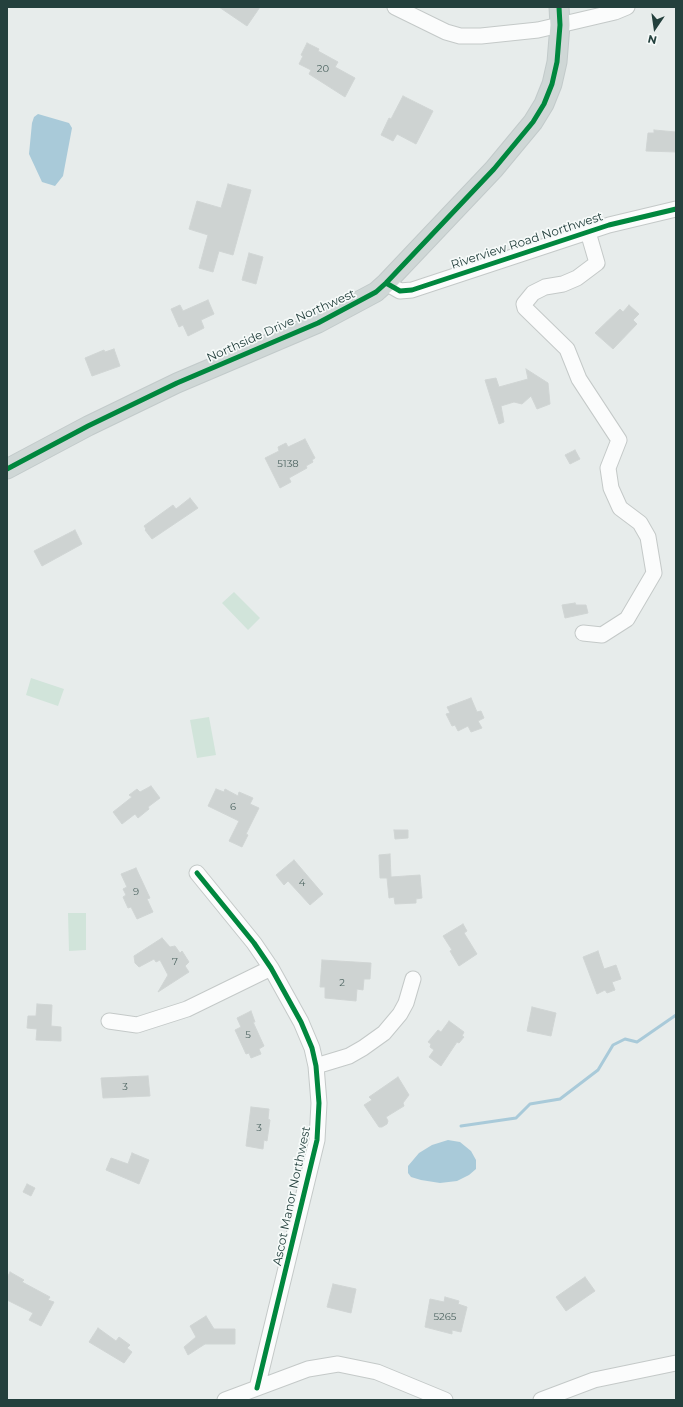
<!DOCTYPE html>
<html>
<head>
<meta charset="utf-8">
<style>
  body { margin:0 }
  #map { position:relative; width:683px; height:1407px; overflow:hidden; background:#e7eceb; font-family:Montserrat,sans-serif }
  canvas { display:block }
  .frame { position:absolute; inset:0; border:8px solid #24403d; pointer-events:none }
  .north { position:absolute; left:635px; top:8px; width:40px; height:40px; -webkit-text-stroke:3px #f6faf9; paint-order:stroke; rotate:193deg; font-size:11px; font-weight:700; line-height:16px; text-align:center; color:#24403d }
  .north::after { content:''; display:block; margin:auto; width:14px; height:18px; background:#24403d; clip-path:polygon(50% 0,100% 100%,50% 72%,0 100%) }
</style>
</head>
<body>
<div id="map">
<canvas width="683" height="1407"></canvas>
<div class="frame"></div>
<div class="north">N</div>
</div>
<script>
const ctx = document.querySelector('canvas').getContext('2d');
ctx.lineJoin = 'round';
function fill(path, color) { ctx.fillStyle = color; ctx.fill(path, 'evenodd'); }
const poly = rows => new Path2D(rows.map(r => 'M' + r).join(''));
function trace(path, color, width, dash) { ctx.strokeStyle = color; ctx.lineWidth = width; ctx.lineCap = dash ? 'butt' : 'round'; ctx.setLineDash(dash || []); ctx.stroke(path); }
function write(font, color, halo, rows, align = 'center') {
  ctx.font = font + ' Montserrat,sans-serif'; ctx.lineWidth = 3.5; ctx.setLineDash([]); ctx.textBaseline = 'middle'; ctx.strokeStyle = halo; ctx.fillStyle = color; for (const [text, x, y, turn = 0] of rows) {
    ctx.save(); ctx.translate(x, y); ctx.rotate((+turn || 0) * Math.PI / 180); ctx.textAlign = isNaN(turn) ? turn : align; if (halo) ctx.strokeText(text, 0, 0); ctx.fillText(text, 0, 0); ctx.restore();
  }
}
const green = poly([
  [234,592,260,618,248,630,222,603],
  [31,678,64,689,58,706,26,695],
  [209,717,216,755,197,758,190,720],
  [68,913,86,913,86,950,69,951]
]);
const water = poly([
  [38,114,69,123,72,128,63,176,55,186,42,182,29,154,32,123,34,117],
  [448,1140,460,1142,471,1151,476,1160,476,1169,469,1175,457,1181,440,1183,421,1180,411,1177,408,1173,408,1166,419,1153,432,1145]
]);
const stream = poly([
  [461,1126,516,1118,530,1104,560,1099,598,1070,613,1045,625,1039,637,1042,676,1015]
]);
const building = poly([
  [219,7,260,7,247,26,219,7],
  [307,43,319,49,318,51,338,62,335,67,355,78,345,97,309,74,311,70,299,64,303,56,301,55,307,43],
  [403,96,433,111,416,144,397,134,393,141,381,135,389,118,391,119,403,96],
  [654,130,676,132,676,152,646,151,648,133,654,133,654,130],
  [228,184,251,190,233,255,219,251,213,272,199,268,208,235,189,229,197,201,221,208,228,184],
  [249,253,263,257,256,284,242,280,249,253],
  [208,300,214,314,201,320,204,328,188,336,183,325,179,327,171,309,180,305,183,311,208,300],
  [629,305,639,314,633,320,637,324,613,349,595,333,620,309,623,312,629,305],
  [114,349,120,366,92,376,85,358,104,350,105,352,114,349],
  [526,369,548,383,550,404,537,409,531,396,522,404,514,402,501,406,504,422,499,424,485,380,496,378,499,387,528,379,526,369],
  [305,439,315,458,312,460,313,462,306,466,307,468,289,478,291,482,280,488,265,458,279,451,278,447,286,443,288,447,305,439],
  [575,450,580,459,570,464,565,455,575,450],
  [190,498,198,508,152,539,145,530,146,529,144,526,173,505,176,509,190,498],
  [75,530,82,544,42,566,34,551,75,530],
  [575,603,576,605,586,605,588,613,565,618,562,605,575,603],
  [471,698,477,712,481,711,484,718,478,721,482,728,471,732,468,726,458,731,455,725,452,726,446,714,450,713,447,707,471,698],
  [151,786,160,798,148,807,149,809,138,818,135,814,122,824,113,812,132,797,129,795,137,789,140,792,151,786],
  [216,789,224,792,225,789,238,796,239,792,253,798,250,804,259,808,246,834,248,835,242,847,229,841,239,821,208,806,216,789],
  [394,830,408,830,408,838,395,839,394,830],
  [390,854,391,877,420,875,422,898,416,899,416,903,395,904,394,897,389,898,387,878,380,878,379,855,390,854],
  [294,860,323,894,310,905,288,881,284,885,276,875,294,860],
  [136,868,150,898,147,899,153,912,137,919,131,907,128,908,123,897,126,895,123,889,127,887,121,874,136,868],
  [463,924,467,931,464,933,477,954,459,966,450,951,452,950,443,936,463,924],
  [162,938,170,947,175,946,180,953,182,951,189,962,185,966,189,972,158,992,168,975,160,960,156,962,154,959,139,967,135,963,134,956,162,938],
  [598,951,604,969,616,965,621,979,612,982,615,990,607,993,605,990,597,994,583,957,598,951],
  [322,960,371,963,370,979,364,979,363,990,357,989,356,1001,325,998,325,987,320,987,322,960],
  [37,1004,52,1005,51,1026,61,1027,61,1041,36,1040,37,1029,27,1028,28,1016,36,1016,37,1004],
  [532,1007,556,1013,551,1036,527,1031,532,1007],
  [251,1011,255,1022,253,1022,264,1046,259,1049,261,1054,251,1058,249,1053,246,1054,235,1030,241,1027,237,1018,251,1011],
  [449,1021,464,1032,462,1036,464,1037,459,1043,457,1042,441,1066,429,1057,434,1050,430,1047,431,1044,428,1042,438,1030,441,1032,449,1021],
  [148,1076,150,1096,103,1098,101,1078,148,1076],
  [398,1077,409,1095,403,1103,404,1106,386,1117,388,1121,387,1124,382,1127,379,1127,364,1105,372,1100,369,1097,398,1077],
  [251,1107,269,1109,268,1119,270,1120,267,1141,264,1140,263,1149,246,1146,251,1107],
  [132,1153,149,1160,139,1184,106,1170,111,1158,128,1164,132,1153],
  [27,1184,35,1188,31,1196,23,1192,27,1184],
  [10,1272,24,1280,22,1282,50,1297,48,1300,54,1302,41,1326,29,1320,33,1313,7,1300,7,1278,10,1272],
  [585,1277,595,1291,566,1311,556,1297,585,1277],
  [333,1284,356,1289,351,1313,327,1307,333,1284],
  [445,1297,459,1301,458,1304,467,1307,461,1332,452,1330,452,1334,425,1327,430,1299,444,1302,445,1297],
  [206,1316,214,1329,235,1329,235,1344,205,1344,188,1355,184,1347,196,1337,190,1326,206,1316],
  [98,1328,116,1341,119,1337,130,1345,127,1348,132,1352,124,1363,89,1342,98,1328]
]);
const minor = poly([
  [395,7,446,32,460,36,481,36,538,30,615,12,627,7],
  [386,283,400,291,412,290,609,225,676,209],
  [583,633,602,635,627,619,654,573,648,537,640,523,620,508,611,488,608,468,619,440,579,379,567,349,525,308,524,304,533,293,545,287,563,284,577,278,597,263,588,232],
  [197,873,254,943,271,968,301,1022,312,1048,316,1066,319,1103,317,1140,257,1388],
  [109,1021,137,1025,187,1009,271,968],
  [316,1066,349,1056,363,1048,384,1033,400,1014,406,1003,413,979],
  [225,1400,308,1369,338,1364,377,1372,445,1400],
  [541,1400,594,1380,676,1363]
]);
const major = poly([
  [7,469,88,426,177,383,318,323,376,292,386,283,494,169,533,122,544,104,552,84,557,62,560,25,559,7]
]);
const cycleway = poly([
  [386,283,400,291,412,290,609,225,676,209],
  [7,469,88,426,177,383,318,323,376,292,386,283,494,169,533,122,544,104,552,84,557,62,560,25,559,7],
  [197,873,254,943,271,968,301,1022,312,1048,316,1066,319,1103,317,1140,257,1388]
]);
const numberNames = [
  ["20",323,69],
  ["5138",288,464],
  ["6",233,807],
  ["4",302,883],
  ["9",136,892],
  ["7",175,962],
  ["2",342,983],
  ["5",248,1035],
  ["3",125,1087],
  ["3",259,1128],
  ["5265",445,1317]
];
const streetNames = [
  ["Riverview Road Northwest",527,241,-18],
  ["Northside Drive Northwest",281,326,-24],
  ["Ascot Manor Northwest",292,1196,-78]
];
fill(green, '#d1e4da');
fill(water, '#a9cad9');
trace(stream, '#a9cad9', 3);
fill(building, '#ced3d2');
trace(building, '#d0d5d4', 1);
trace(minor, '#c4c9c8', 17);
trace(major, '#c2caca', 21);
trace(minor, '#fbfcfc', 15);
trace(major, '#cfd7d6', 19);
trace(cycleway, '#00873e', 5);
write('10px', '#4f6663', null, numberNames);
write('12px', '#24403d', '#f6faf9', streetNames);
</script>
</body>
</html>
